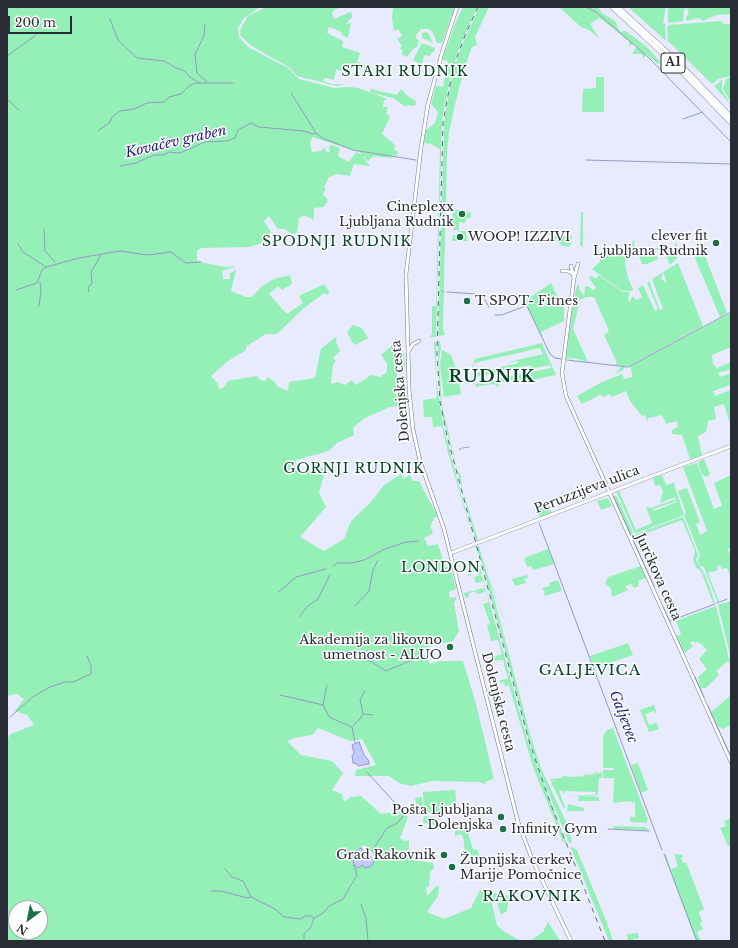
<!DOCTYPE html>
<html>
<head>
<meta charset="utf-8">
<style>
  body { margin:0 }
  #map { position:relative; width:738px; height:948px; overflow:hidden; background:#e7ebfd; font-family:"Libre Baskerville",serif }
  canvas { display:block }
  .frame { position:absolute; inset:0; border:8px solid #2a2c35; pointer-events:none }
  .north { position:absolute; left:8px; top:900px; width:40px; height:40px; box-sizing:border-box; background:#fff; border:1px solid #aaabae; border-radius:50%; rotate:212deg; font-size:11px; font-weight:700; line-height:16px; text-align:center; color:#2a2c35 }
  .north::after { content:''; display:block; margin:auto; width:14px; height:18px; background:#1a7145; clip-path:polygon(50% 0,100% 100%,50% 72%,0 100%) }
  .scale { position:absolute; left:8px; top:16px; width:64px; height:18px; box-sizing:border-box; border:2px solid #2a2c35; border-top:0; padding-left:5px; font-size:12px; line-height:14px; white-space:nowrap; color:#2a2c35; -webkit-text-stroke:3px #fff; paint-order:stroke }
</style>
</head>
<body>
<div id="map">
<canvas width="738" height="948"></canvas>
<div class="frame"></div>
<div class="north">N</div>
<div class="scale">200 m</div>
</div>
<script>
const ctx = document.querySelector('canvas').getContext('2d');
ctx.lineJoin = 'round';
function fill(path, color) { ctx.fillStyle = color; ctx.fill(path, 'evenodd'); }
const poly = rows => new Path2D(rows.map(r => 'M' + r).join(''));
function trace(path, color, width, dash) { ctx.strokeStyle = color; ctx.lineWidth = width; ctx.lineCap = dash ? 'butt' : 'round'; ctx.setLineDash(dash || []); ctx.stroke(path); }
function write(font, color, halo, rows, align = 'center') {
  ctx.font = font + ' "Libre Baskerville",serif'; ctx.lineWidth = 3; ctx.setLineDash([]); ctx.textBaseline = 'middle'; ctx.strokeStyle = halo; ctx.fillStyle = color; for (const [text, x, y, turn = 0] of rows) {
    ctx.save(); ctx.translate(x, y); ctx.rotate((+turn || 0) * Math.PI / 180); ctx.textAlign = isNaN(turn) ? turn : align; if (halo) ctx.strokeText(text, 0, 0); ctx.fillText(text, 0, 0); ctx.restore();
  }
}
const green = poly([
  [7,7,260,7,244,18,238,28,239,37,248,47,288,68,299,79,334,88,349,87,358,88,388,99,384,100,383,107,388,107,386,113,390,117,382,134,395,145,394,149,398,152,397,156,392,155,391,158,373,156,368,161,359,152,312,137,310,144,312,152,321,151,326,146,325,151,330,153,329,146,332,145,340,148,338,156,349,162,356,152,362,155,370,166,354,164,350,176,337,174,329,177,324,187,326,189,323,194,328,200,324,207,314,208,314,220,304,215,299,218,297,233,292,234,285,229,278,229,269,216,264,221,271,232,269,238,265,242,250,247,201,248,197,251,197,260,201,262,224,267,237,266,222,271,223,279,230,279,230,273,236,270,231,291,246,297,252,297,261,287,274,279,290,275,292,284,282,290,278,286,269,294,287,314,303,303,299,296,324,284,329,291,328,295,324,293,303,309,277,334,266,334,247,346,245,351,228,361,211,376,218,384,219,389,223,388,228,381,257,376,260,380,265,381,267,377,275,382,278,387,288,391,289,382,315,378,321,349,337,336,336,342,340,351,333,358,336,361,333,365,331,384,338,382,345,385,352,380,356,385,371,375,380,377,387,372,387,363,381,355,394,344,395,355,404,353,405,367,398,366,396,383,401,384,400,394,407,400,399,406,390,407,363,419,353,428,354,435,337,443,329,451,296,460,295,465,303,471,323,468,324,475,319,493,326,507,300,537,324,551,344,539,351,521,370,503,384,485,401,474,403,479,410,475,413,481,419,481,438,517,435,517,430,526,433,533,424,538,428,546,438,544,445,567,448,567,450,573,452,573,456,589,449,592,449,595,450,598,457,597,454,603,459,631,453,641,428,647,423,653,430,664,439,661,463,661,476,704,494,779,487,781,485,784,479,782,432,781,411,786,399,783,389,776,355,776,356,770,376,765,362,739,350,741,318,728,312,735,294,738,287,741,301,755,332,761,343,773,332,790,342,794,344,802,351,797,361,796,381,814,404,811,408,817,400,838,404,841,409,840,409,859,433,863,434,868,430,872,429,886,426,888,427,896,436,886,439,887,438,896,427,912,444,919,471,908,480,890,509,896,507,911,501,915,496,899,491,900,497,925,503,931,521,941,7,941,7,739,11,734,34,725,27,715,15,711,24,699,17,694,7,696],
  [364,845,375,855,373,864,369,867,363,865,357,866,353,863,353,857,356,850],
  [16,908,40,908,40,932,16,932],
  [266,7,340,7,332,12,334,19,350,12,353,16,346,24,351,23,348,38,341,34,342,32,329,27,327,33,343,41,342,47,360,53,357,62,365,65,364,70,341,65,347,70,347,73,336,69,334,80,327,78,324,78,323,81,306,75,332,84,346,84,337,86,297,76,290,68,250,45,240,35,241,28,248,16],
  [393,7,455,7,442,43,437,43,433,33,429,29,421,29,415,37,419,41,417,47,413,49,407,57,401,54,403,51,400,48,402,46,397,39,402,36,398,29,394,31,392,18],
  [463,7,477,7,457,54,451,75,442,120,436,337,430,337,432,334,432,306,436,306,440,149,430,144,424,143,426,130,435,123,438,112,431,104,436,86,443,87,448,61,442,60,455,24],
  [479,7,489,7,475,37,477,45,472,47,466,64,456,100,449,132,447,154,443,329,445,335,439,336,439,334,438,337,444,123,452,75,461,48],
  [559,7,598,7,602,13,615,21,620,32,625,31,633,36,649,49,660,62,658,64,646,54,643,59,642,54,632,54,637,46,634,44,629,46,629,41,601,19,599,18,590,24,599,38,589,30,581,27],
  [628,7,666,7,663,23,665,24,666,40,665,40],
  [668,7,731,7,731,14,716,15,703,21,699,18,686,21,686,17,689,14,687,8,684,9,683,21,668,23],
  [721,21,723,24,731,24,731,76,718,79,712,84,668,41,667,28,669,25],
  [426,32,429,34,433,43,422,38,422,33],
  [422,43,435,48,434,52,432,52,430,56,424,55,422,65,413,60],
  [596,77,604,77,604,112,582,112,583,89,596,88],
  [731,77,731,102,723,89,726,79],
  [722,80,722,90,731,105,714,86],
  [371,89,397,95,401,89,409,97,416,101,415,106,408,105,406,107,393,98,373,93,370,92],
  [453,209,471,213,471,218,466,218,465,223,459,222,459,230,454,230,452,226],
  [581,212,583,212,583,248,580,245],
  [573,229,571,244,569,247,562,246,551,236,558,236,556,240,557,241,560,236,572,236],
  [459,231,466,231,467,241,452,241,453,235,458,235],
  [634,238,635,248,674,248,676,241,677,248,673,250,636,249,633,248,632,244],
  [610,252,630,254,625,262,627,275,633,290,631,291,622,291,592,269,600,262,600,253],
  [634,253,656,253,658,259,647,264,642,264,640,258],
  [665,254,677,255,677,258,670,265],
  [694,256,705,256,727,313,720,317],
  [678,263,703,326,628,366,622,366,625,366,623,370,615,374,622,366,615,365,617,363,604,335,609,331,594,297,587,297,576,301,578,308,573,329,588,362,573,358,572,359,569,358,566,359,573,302,577,285,579,284,579,289,584,296,585,287,588,286,593,290,596,288,591,281,589,278,591,276,596,279,599,275,622,292,630,292,628,299,629,302,633,296,636,300,642,297,638,288,643,285,655,311,658,309,647,283,649,281,660,310,663,309,652,279,662,273,663,275,661,279,667,283,663,272],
  [551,283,559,300,564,304,564,321,541,332,543,336,541,335,526,305,526,300],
  [731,313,731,347,712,355,713,364,717,368,731,362,731,369,718,373,720,377,731,373,731,385,713,391,715,396,731,390,731,427,724,404,714,407,716,419,708,421,706,432,698,436,702,455,690,459,682,435,672,434,672,430,678,427,677,421,666,424,662,415,649,418,647,421,645,415,642,416,630,401,626,391,612,397,609,394,604,397,600,395,582,404,577,396,600,383,622,374,624,379,633,377,630,366],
  [353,325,362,328,368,338,355,345,352,342,347,332],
  [438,341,440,341,441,349,439,361,442,405,457,469,461,476,462,488,478,540,476,542,443,417,439,386],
  [434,342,436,342,436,379,443,426,474,542,478,552,477,547,479,546,488,576,510,634,490,583,531,738,541,768,568,826,572,842,569,843,545,784,529,741,481,560,475,546,465,550,475,545,448,453,442,426,433,427,432,417,424,417,423,400,437,398],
  [542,343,556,375,523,382,522,380,515,379,498,383,499,386,496,387,496,385,491,384,476,387,475,384,551,368,550,365,509,373,531,367,531,365,475,377,475,381,472,367,475,359],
  [540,348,543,354,505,363,518,361,518,363,476,373,473,369,474,363],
  [442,350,451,355,457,372,461,394,444,397,440,365],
  [704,459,710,474,707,477,702,475,698,462],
  [697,463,714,509,722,506,714,483,731,475,731,547,728,549,731,558,731,579,727,568,722,569,720,565,717,566,718,570,708,573,719,602,718,604,704,567,699,565,698,560,700,555,684,515,637,533,634,532,617,493,614,493,619,491,636,530,652,523,646,507,651,508,676,499,675,497,660,503,663,492,660,485,655,486,653,478,662,475,666,485,676,482,674,484,684,515,686,513,678,491,687,488,700,522,696,524,700,535,707,531,683,467],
  [677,501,677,502,654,511,653,509],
  [614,495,617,497,634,535,682,517,684,519,698,555,696,560,704,573,702,574,700,570,696,568,693,560,695,551,682,520,633,538,613,497],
  [608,498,612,506,601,510,597,501,589,503],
  [551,499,554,505,549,507,552,513,540,517,534,507],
  [548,549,554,564,533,570,532,566,527,567,524,558],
  [479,564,527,739,566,843,563,842,533,767,508,682,508,686,505,686,504,682,500,683,500,680,508,679,503,660,491,661,490,658,502,654,498,640,491,641,487,625,490,624,483,604,489,602,483,581,476,583,474,577,481,575,483,579,482,574,478,575,476,571,470,573,471,576,469,577,467,572,480,569],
  [641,566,646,578,638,581,639,586,634,588,631,584,625,586,628,590,612,597,611,589,605,583,608,577],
  [702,574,705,574,715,603,714,605],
  [527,575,528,578,524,579,526,583,515,586,512,579],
  [558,580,562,591,544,596,545,593,542,588,550,586,549,583],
  [484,588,485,591,482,593,477,594,476,591,469,593,469,597,465,598,464,593],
  [731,601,731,659,718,605],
  [716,606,731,667,728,661,716,671,719,675,706,688,700,688,698,677,707,669,699,659,707,650,701,644,697,642,695,643,693,641,690,643,693,646,685,653,677,636,681,634,676,621],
  [628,643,633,655,595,668,590,656],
  [731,695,731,725,723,729,718,726,711,712],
  [654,705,657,714,654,711,645,714,649,725,657,723,659,729,649,732,640,710],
  [613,728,648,820,646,823,630,822,630,817,635,817,635,799,634,804,631,801,613,803,614,778,603,778,603,770,614,770,614,768,603,768,603,736,607,730],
  [638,763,648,790,641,793,631,765],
  [595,771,597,773,583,778,602,772,602,778,599,778,598,794,594,796,567,795,595,795,596,792,564,791,564,795,562,790,559,791,565,807,564,809,551,782,558,780,551,781,550,779,562,778,562,776,576,777,578,776,580,777,587,774,588,775,595,773],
  [455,790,457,811,424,813,423,792],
  [579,796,599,797,599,801,578,801],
  [422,797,423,812,417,812,415,798],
  [568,804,584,808,584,811,567,811],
  [424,816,437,818,436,825,423,823],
  [731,818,731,845,728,846,720,828,726,826,724,821],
  [461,826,465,826,467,829,473,849,478,850,479,856,464,858,463,851,465,851,463,837,460,834,455,836,455,828,458,828],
  [614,826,645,827,649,830,613,829],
  [570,846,577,850,608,925,605,927,608,926,613,941,609,941],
  [664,854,666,854,671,869,678,867,674,854,682,855,683,857,681,858,683,863,686,862,704,909,699,912,702,921,700,923,703,929,697,932,701,941,696,941],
  [548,922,560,941,530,941,543,932],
  [638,933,639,938,635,939,634,937,633,941,628,941,627,934]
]);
const water = poly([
  [359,742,364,755,369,761,369,764,358,766,357,764,353,763,352,756,354,753,352,745,359,742],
  [361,848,374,860,373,864,369,867,365,868,363,865,358,868,353,863,354,852,361,848]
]);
const stream = poly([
  [586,7,596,12,648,57,731,142],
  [110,19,118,40,137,58,164,61,176,68,183,70,191,78,200,83],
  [205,24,204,36,195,54,197,73,207,82],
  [7,56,36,35],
  [291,93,316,133],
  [7,99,19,110],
  [683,119,703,112],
  [98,131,110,122,112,117,120,111,134,109,147,103,164,102,169,97,181,94,190,85,197,83,233,83],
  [586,160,731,164],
  [120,166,136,163,154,155,163,155,169,152,180,153,205,142,227,141,235,138,238,130,251,123,259,127,304,131,313,134,316,133,322,138,353,150,416,160],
  [44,229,45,251,55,262],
  [18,244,23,252,46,267],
  [16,290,37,283,42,270,46,267,79,258,120,251,148,255,171,252,186,263,201,262],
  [442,291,444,292],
  [89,292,88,287,92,284,91,272,101,255],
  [447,292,476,294,484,298,489,307],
  [527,306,550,354,555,358,562,359],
  [38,307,39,306,41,290,40,282],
  [495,315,502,315,525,306],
  [567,360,628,367,731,312],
  [463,448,469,447],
  [459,449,461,449],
  [449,451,450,451],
  [613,496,654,586],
  [539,523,662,850],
  [333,566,337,563,352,563,364,560,385,549,406,542,418,541],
  [279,592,296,577,326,569],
  [720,602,727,599],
  [717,603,719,602],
  [355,606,369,591,373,570,378,560],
  [663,607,670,622],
  [299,617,308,606,318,599,330,575],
  [670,621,715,604],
  [676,636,683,651],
  [363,659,370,661,386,671,424,655],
  [695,677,704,697],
  [280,695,323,705,329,717,352,727,355,743],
  [323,705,327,685],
  [708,706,731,757],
  [364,714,373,715],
  [10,717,34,696,50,687,65,682,73,682,91,674,91,666,87,656],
  [7,719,8,718],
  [353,726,360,719,363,714,360,699,365,691],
  [367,772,405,814],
  [608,829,649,831],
  [372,851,387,828,396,824,405,814],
  [664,854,697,941],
  [225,869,232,877,243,881,251,897,275,909,284,917,301,919,305,916,311,916,314,918,323,913,329,906,343,899,357,875,354,865],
  [211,891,221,891,247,898,251,897],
  [361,904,366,918,368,941],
  [304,941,304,934,311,927,314,918]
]);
const major = poly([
  [457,7,442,53,428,104,421,148,406,274,409,389,413,429,420,461,444,529,518,822,532,859,571,941],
  [578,264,574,278,562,373,566,396,731,762],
  [571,266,574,278],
  [562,271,568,271,573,274],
  [408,352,413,344,419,341],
  [451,553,731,446]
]);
const highway = poly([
  [612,7,676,66,731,123],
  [618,7,679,63,731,117]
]);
const rail = poly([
  [478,7,466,33,453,68,443,123,437,353,440,402,447,436,529,741,550,802,605,941]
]);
const markers = [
  [462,214,4,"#1a7145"],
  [460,237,4,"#1a7145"],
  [716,243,4,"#1a7145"],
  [467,301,4,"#1a7145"],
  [450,647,4,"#1a7145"],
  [501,817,4,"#1a7145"],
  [503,829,4,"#1a7145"],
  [444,855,4,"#1a7145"],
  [452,867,4,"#1a7145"]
];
const shields = [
  [673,63,24]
];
const shieldNames = [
  ["A1",673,63]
];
const poiNames = [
  ["Cineplexx",454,207],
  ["Ljubljana Rudnik",454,222],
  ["clever fit",708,236],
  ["Ljubljana Rudnik",708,251],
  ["WOOP! IZZIVI",468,237,"left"],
  ["T SPOT- Fitnes",475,301,"left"],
  ["Akademija za likovno",442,640],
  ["umetnost - ALUO",442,655],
  ["Pošta Ljubljana",493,810],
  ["- Dolenjska",493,825],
  ["Infinity Gym",511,829,"left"],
  ["Grad Rakovnik",436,855],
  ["Župnijska cerkev",460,860,"left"],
  ["Marije Pomočnice",460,875,"left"]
];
const streetNames = [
  ["Dolenjska cesta",401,391,-95],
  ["Peruzzijeva ulica",587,490,-21],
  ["Jurčkova cesta",658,577,66],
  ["Dolenjska cesta",498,702,76]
];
const neighbourhoodNames = [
  ["STARI RUDNIK",405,72],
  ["SPODNJI RUDNIK",337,242],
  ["GORNJI RUDNIK",354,469],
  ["LONDON",441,568]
];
const waterNames = [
  ["Kovačev graben",176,142,-13],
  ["Galjevec",623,717,69]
];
const quarterNames = [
  ["GALJEVICA",590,671],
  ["RAKOVNIK",532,897]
];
const districtNames = [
  ["RUDNIK",492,377]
];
fill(green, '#95f0b7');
fill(water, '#c0cafd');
trace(water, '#939bc1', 1);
trace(stream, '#939bc1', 1);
trace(major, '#73778b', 4);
trace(highway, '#73778b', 5);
trace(major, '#fff', 3);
trace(highway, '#fff', 4);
trace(rail, '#656874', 1, [5, 5]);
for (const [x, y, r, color] of markers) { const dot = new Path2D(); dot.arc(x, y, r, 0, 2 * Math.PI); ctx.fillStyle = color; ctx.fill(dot); trace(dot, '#fff', 1.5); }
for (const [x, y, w] of shields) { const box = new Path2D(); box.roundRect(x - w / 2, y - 10, w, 20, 3); ctx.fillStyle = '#fff'; ctx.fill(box); trace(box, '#2a2c35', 1); }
write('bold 12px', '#2a2c35', null, shieldNames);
write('13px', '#2a2c35', '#fff', poiNames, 'right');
write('13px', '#2a2c35', '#fff', streetNames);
ctx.letterSpacing = '1px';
write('14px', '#054426', '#fff', neighbourhoodNames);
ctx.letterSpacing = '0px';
write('italic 14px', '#241e7d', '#fff', waterNames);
ctx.letterSpacing = '1px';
write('15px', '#054426', '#fff', quarterNames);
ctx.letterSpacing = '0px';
ctx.letterSpacing = '1px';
write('bold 17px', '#054426', '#fff', districtNames);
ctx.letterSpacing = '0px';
</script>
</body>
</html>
